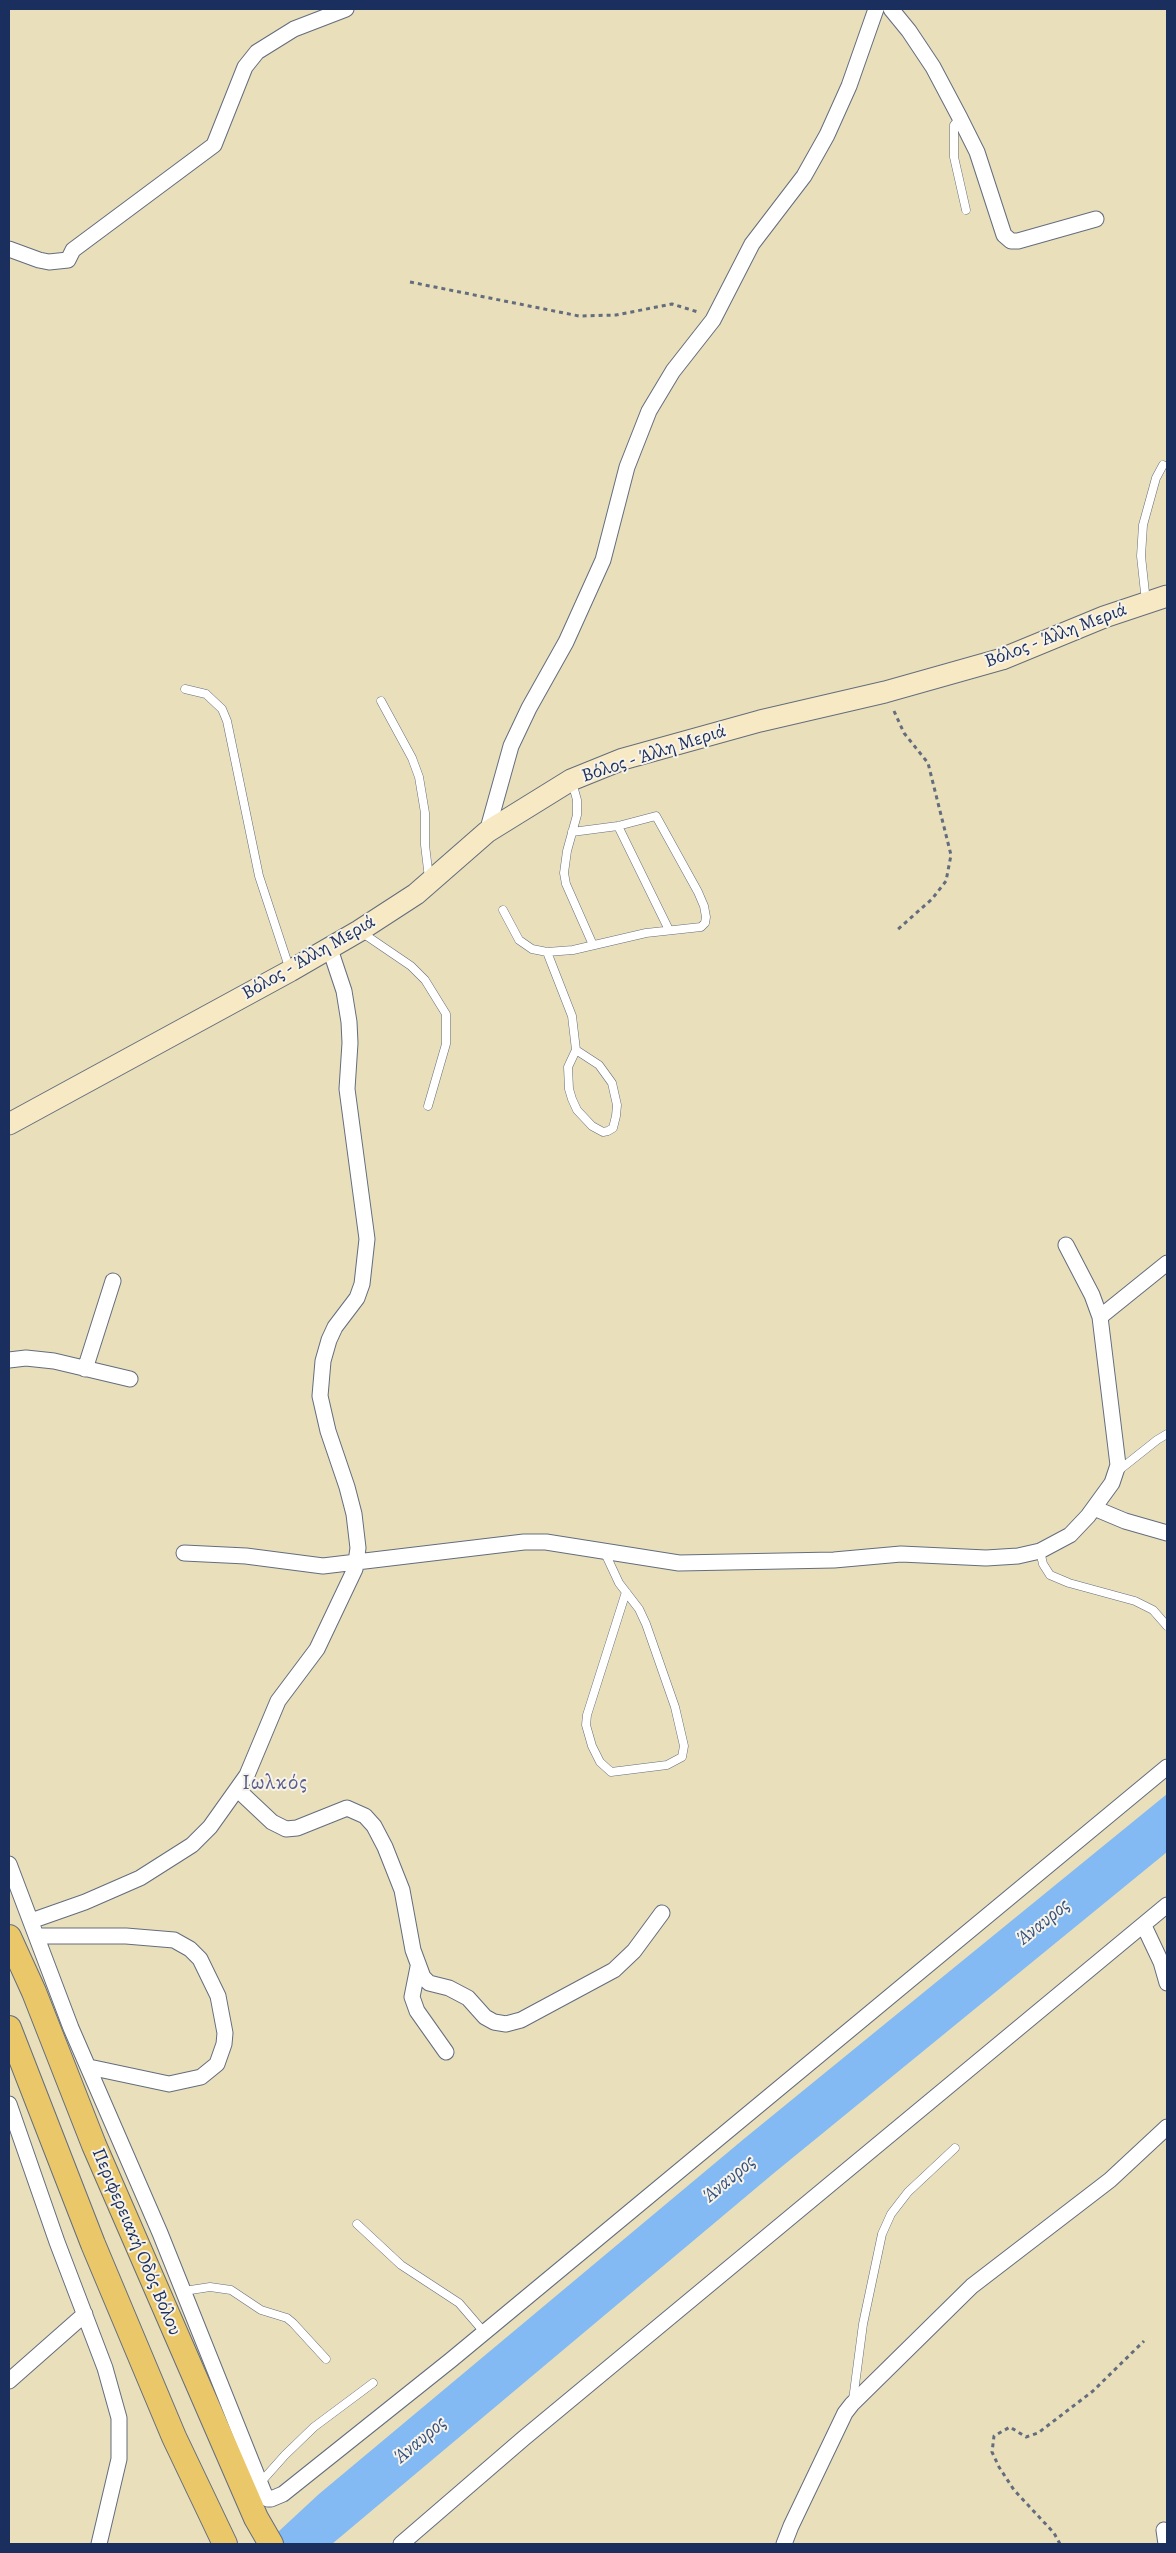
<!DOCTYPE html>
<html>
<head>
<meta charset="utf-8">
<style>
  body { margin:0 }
  #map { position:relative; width:1176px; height:2553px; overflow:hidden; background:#e9dfba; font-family:Alegreya,serif }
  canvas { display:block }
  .frame { position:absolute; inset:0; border:10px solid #1b2f5e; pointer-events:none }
</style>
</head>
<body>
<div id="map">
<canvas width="1176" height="2553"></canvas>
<div class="frame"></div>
</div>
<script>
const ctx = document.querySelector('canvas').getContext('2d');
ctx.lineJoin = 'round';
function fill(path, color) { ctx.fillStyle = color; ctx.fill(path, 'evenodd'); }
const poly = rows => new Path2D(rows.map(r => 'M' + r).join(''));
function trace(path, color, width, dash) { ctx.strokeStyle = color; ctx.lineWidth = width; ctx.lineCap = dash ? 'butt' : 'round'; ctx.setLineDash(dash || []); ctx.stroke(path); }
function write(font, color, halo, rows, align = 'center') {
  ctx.font = font + ' Alegreya,serif'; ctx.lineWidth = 4; ctx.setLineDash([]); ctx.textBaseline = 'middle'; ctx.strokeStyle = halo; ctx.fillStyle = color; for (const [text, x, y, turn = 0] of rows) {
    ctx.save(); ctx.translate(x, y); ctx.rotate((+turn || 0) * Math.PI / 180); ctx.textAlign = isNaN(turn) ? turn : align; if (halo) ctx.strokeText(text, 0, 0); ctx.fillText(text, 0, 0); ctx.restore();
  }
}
const water = poly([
  [1167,1794,1167,1852,774,2173,332,2544,265,2544,319,2494,745,2138]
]);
const path = poly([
  [410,282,579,316,616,315,672,304,698,312],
  [894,711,904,733,928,763,951,855,946,881,932,899,896,931],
  [1060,2544,1054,2533,1014,2490,999,2467,992,2452,994,2436,1010,2427,1026,2437,1038,2433,1093,2391,1144,2341]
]);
const service = poly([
  [960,118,954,125,954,157,966,210],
  [1146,602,1141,556,1143,525,1156,478,1163,465],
  [185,689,206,694,222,709,227,721,259,876,290,970],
  [381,701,412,758,419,777,425,813,425,845,429,878],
  [572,782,577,800,577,815,567,851,564,873,566,884,593,945],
  [618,826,669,930],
  [503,910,519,940,532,949,547,952,573,950,646,933,701,927,705,923,706,917,704,906,698,892,656,816,618,826,572,832],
  [361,932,411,966,425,980,446,1014,446,1044,428,1106],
  [547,952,572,1016,576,1050,568,1067,569,1089,572,1099,577,1110,592,1126,603,1132,608,1131,613,1128,616,1116,617,1105,612,1083,599,1065,576,1050],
  [1118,1471,1157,1440,1167,1434],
  [1040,1551,1043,1564,1050,1575,1069,1583,1135,1601,1153,1610,1167,1626],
  [605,1553,619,1583,639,1609,646,1624,675,1707,684,1746,682,1757,667,1765,611,1772,600,1762,592,1746,586,1725,587,1715,626,1592],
  [357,2224,401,2265,459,2303,484,2332],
  [184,2291,210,2287,231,2290,261,2310,287,2318,293,2323,326,2359],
  [853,2400,863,2324,882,2234,891,2214,908,2192,955,2148],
  [260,2483,285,2455,314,2427,373,2383]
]);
const minor = poly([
  [891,9,909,31,933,67,960,118,977,152,1004,235,1011,241,1018,241,1096,219],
  [9,249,39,260,49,262,68,260,73,250,214,145,245,67,257,52,294,29,346,9],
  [487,832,511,746,529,708,566,642,603,560,627,467,649,411,673,371,713,320,752,244,804,176,827,135,849,86,876,9],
  [1100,1317,1167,1263],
  [9,1360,26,1358,54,1361,130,1379],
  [85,1369,113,1281],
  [1094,1508,1125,1521,1167,1533],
  [184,1553,246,1556,323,1566,524,1542,546,1542,679,1563,834,1560,901,1554,986,1558,1018,1556,1040,1551,1070,1535,1088,1516,1112,1483,1118,1465,1100,1317,1092,1295,1066,1245],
  [238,1790,272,1822,286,1829,297,1828,347,1808,365,1816,374,1826,385,1847,402,1890,413,1950,423,1977,429,1983,449,1988,468,1998,485,2017,494,2022,506,2024,521,2020,614,1970,634,1951,662,1913],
  [9,1864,71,2028,160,2233,264,2493,268,2499,271,2499,283,2494,451,2360,1167,1767],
  [31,1921,85,1902,140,1878,192,1845,210,1827,247,1775,278,1701,317,1649,355,1569,358,1548,354,1514,347,1487,328,1431,320,1396,323,1361,329,1340,335,1327,357,1298,362,1284,367,1239,347,1089,350,1043,349,1022,344,991,330,949],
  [1144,1926,1161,1962,1167,1983],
  [38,1936,126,1936,174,1940,190,1949,200,1959,218,1996,225,2033,224,2044,217,2064,201,2077,169,2084,89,2067],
  [418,1967,412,1997,417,2011,446,2052],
  [9,2104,57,2242,105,2368,119,2418,119,2459,99,2544],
  [9,2381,85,2314],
  [1164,2530,1166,2544],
  [401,2544,524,2438,1167,1905],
  [784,2544,791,2526,845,2413,852,2404,972,2286,1110,2180,1167,2127]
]);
const secondary = poly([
  [9,1124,290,971,359,931,416,894,487,832,571,780,623,759,760,721,885,692,1002,659,1104,617,1167,596]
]);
const primary = poly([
  [9,1937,34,1992,94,2145,256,2518,271,2544],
  [9,2028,93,2244,174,2437,225,2544]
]);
const streetNames = [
  ["Βόλος - Άλλη Μεριά",1056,636,-21],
  ["Βόλος - Άλλη Μεριά",654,754,-18],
  ["Βόλος - Άλλη Μεριά",309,958,-30],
  ["Περιφερειακή Οδός Βόλου",136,2242,67]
];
const waterNames = [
  ["Άναυρος",1043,1923,-39],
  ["Άναυρος",729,2180,-40],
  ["Άναυρος",420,2441,-40]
];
const quarterNames = [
  ["Ιωλκός",275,1784]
];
fill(water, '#83baf3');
trace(service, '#636d7e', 9);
trace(minor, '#636d7e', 17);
trace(secondary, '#636d7e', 23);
trace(primary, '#636d7e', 26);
trace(path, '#636d7e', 3, [4, 4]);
trace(service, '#fff', 8);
trace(minor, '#fff', 15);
trace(secondary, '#f7e9c3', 21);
trace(primary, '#eac769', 24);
write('19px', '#1b2f5e', '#f7f3e8', streetNames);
write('italic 20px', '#355283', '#f7f3e8', waterNames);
ctx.letterSpacing = '1px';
write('21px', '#5a5e8f', '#f7f3e8', quarterNames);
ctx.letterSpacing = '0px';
</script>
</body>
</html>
